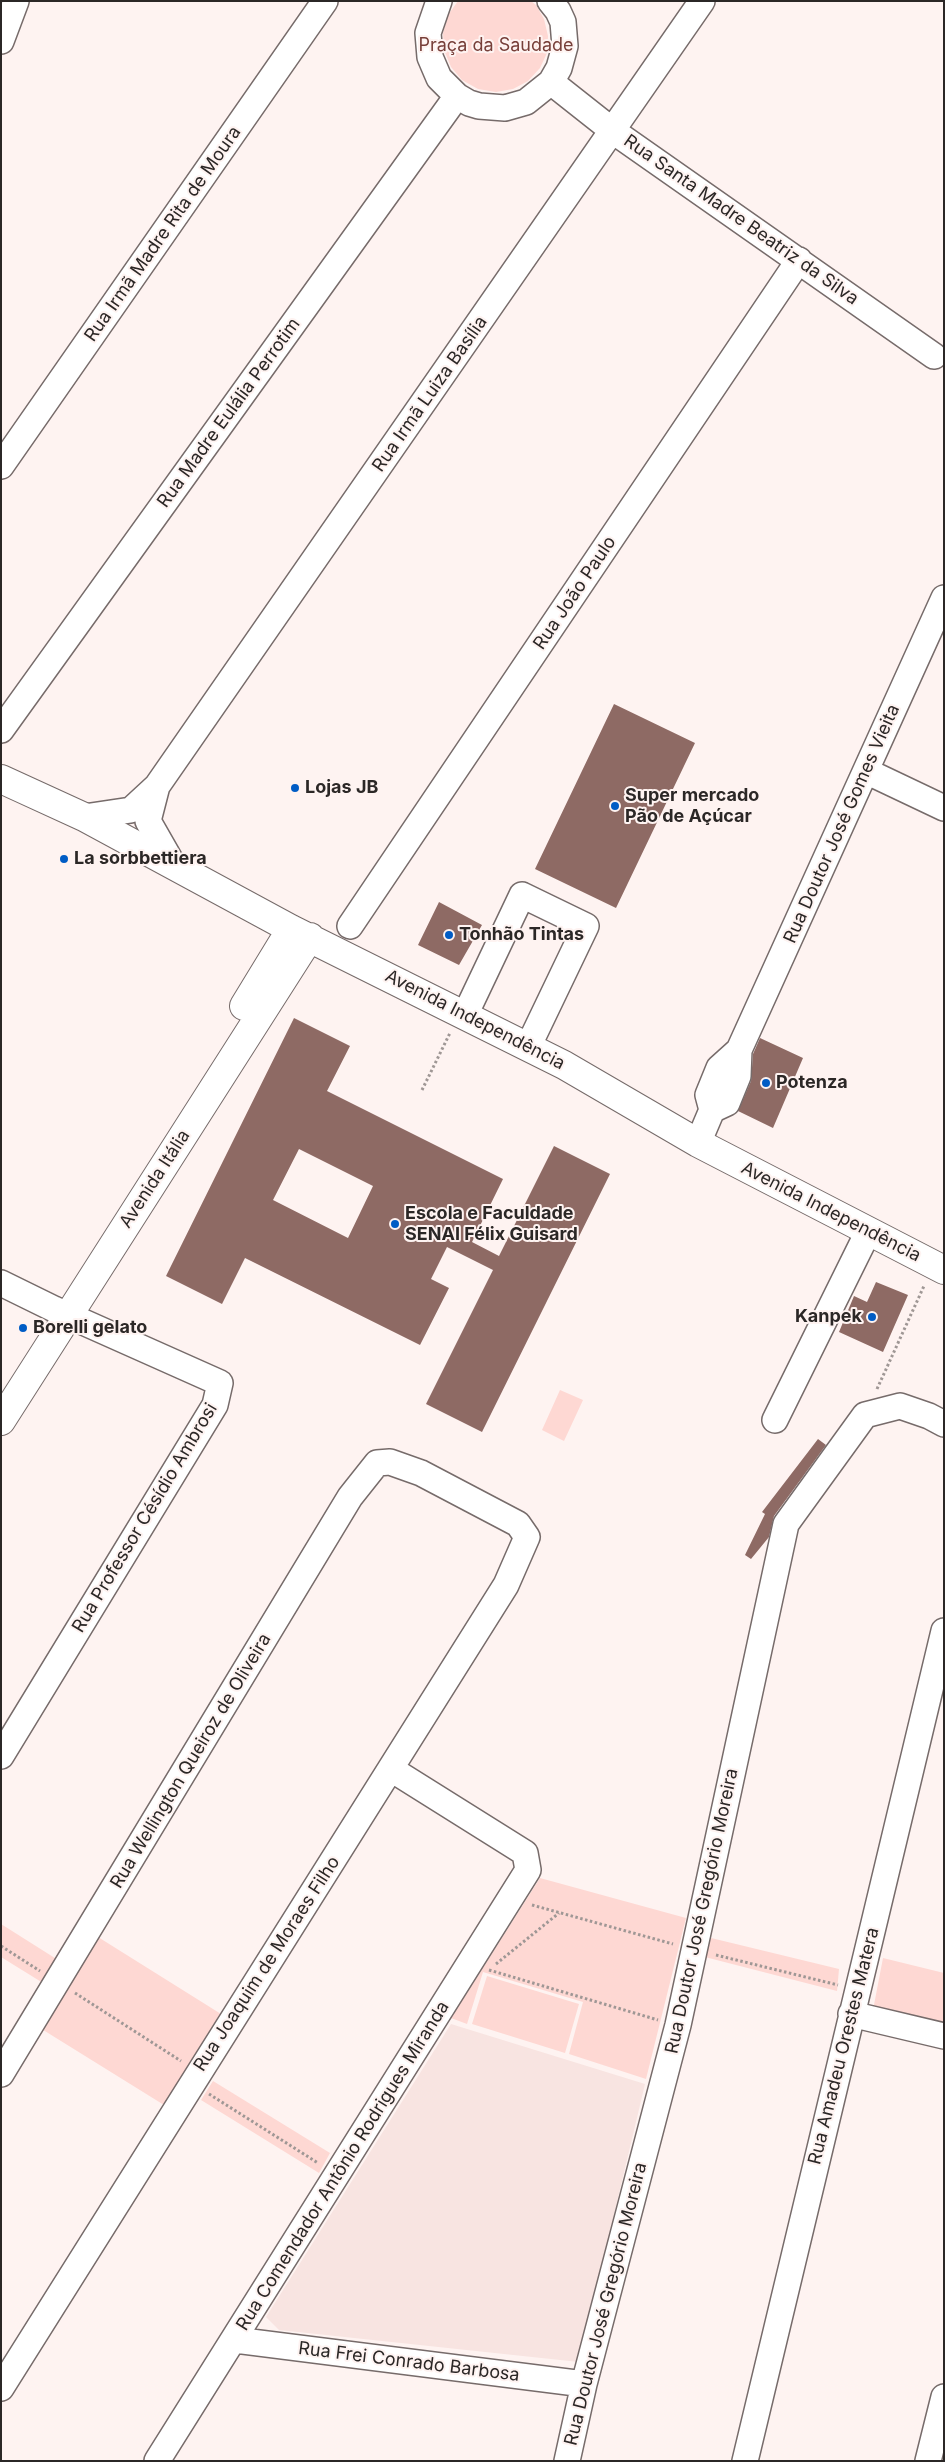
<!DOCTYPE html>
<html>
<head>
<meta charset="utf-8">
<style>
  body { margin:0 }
  #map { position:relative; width:945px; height:2462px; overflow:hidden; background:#fef3f1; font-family:Inter,sans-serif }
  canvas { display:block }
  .frame { position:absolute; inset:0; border:2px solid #2b2726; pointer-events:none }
</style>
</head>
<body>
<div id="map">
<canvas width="945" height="2462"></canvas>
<div class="frame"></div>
</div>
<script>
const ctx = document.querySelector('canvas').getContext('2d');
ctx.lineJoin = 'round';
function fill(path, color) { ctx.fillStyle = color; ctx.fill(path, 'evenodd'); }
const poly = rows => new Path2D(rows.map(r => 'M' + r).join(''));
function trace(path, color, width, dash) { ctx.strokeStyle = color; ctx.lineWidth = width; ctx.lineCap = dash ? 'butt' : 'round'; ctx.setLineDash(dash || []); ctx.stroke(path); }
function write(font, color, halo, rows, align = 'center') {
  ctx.font = font + ' Inter,sans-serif'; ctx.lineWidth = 4; ctx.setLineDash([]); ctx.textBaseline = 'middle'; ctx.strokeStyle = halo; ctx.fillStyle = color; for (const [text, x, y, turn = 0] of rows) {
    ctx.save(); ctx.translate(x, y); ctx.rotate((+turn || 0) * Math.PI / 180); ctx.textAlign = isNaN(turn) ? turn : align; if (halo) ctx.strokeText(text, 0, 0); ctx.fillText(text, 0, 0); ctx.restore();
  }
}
const built = poly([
  [451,2024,645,2084,579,2362,279,2330,266,2317]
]);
const green = poly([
  [458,1,531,1,536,5,544,19,548,36,547,53,540,68,528,81,513,89,496,92,478,89,462,80,451,67,444,50,443,33,448,15],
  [560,1390,583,1400,564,1441,542,1430],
  [540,1878,686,1918,646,2079,569,2054,583,2002,483,1972,467,2024,451,2018],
  [1,1924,58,1960,43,1983,1,1957],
  [98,1937,221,2014,164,2105,40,2028],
  [707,1937,839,1969,837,1991,701,1956],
  [883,1958,944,1973,944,2028,873,2010],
  [487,1976,579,2004,565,2053,472,2024],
  [213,2081,330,2153,319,2173,201,2100]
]);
const building = poly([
  [614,704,695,743,616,908,535,869],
  [439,902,482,925,459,965,418,945],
  [294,1018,350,1046,327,1091,503,1179,472,1242,499,1256,554,1146,610,1174,482,1432,426,1404,493,1270,447,1247,431,1279,449,1288,420,1345,245,1258,222,1304,166,1276],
  [299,1149,373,1186,348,1238,273,1200],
  [760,1038,803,1058,773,1128,738,1111,751,1081,753,1054],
  [876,1282,908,1295,883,1352,839,1332,854,1296,867,1302],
  [818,1439,826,1445,774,1516,769,1537,751,1559,745,1555,765,1514,762,1512]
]);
const path = poly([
  [422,1090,450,1033],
  [877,1389,924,1286],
  [532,1905,673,1944],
  [1,1946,40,1971],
  [716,1955,838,1985],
  [496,1964,559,1913],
  [489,1970,658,2020],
  [75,1993,181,2061],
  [209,2094,318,2163]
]);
const minor = poly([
  [439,1,428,33,430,57,439,78,457,96,469,103,479,106,505,108,526,102,551,82,559,68,565,46,563,22,558,11,550,1],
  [1,41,16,1],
  [551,82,613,131,934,356],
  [1,466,325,1],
  [1,730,457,96],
  [866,771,944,808],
  [157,786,148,821,172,863],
  [84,817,131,810,157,786,702,1],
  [350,926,799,260],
  [465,1015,522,895,586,926,528,1047],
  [712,1110,727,1103,738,1076,739,1050,944,598],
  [698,1143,712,1110,708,1095,719,1068,739,1050],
  [1,1283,54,1309,220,1383,215,1405,1,1756],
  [775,1420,868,1232],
  [851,2014,944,2036],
  [1,2074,350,1497,377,1463,390,1462,421,1473,518,1524,527,1537,506,1585,1,2388],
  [235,2340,584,2384],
  [157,2461,528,1870,525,1853,391,1769],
  [567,2461,584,2384,678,2025,786,1524,865,1415,900,1406,929,1416,944,1424],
  [745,2461,944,1631],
  [928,2461,944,2397]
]);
const major = poly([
  [1,779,84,817,291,929,564,1065,698,1143,944,1270],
  [244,1006,291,929],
  [1,1421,310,937]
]);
const markers = [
  [295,788,5,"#005cc5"],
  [615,806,5,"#005cc5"],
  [64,859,5,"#005cc5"],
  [449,935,5,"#005cc5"],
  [766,1083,5,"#005cc5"],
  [395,1224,5,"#005cc5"],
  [872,1317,5,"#005cc5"],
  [23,1328,5,"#005cc5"]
];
const parkNames = [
  ["Praça da Saudade",496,46]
];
const streetNames = [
  ["Rua Santa Madre Beatriz da Silva",741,220,35],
  ["Rua Irmã Madre Rita de Moura",163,234,-55],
  ["Rua Irmã Luiza Basília",430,394,-55],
  ["Rua Madre Eulália Perrotim",229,413,-54],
  ["Rua João Paulo",575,593,-56],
  ["Rua Doutor José Gomes Vieita",842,824,-66],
  ["Avenida Independência",475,1020,27],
  ["Avenida Itália",155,1179,-57],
  ["Avenida Independência",831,1212,27],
  ["Rua Professor Césídio Ambrosi",145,1518,-59],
  ["Rua Wellington Queiroz de Oliveira",191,1761,-59],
  ["Rua Doutor José Gregório Moreira",702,1911,-78],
  ["Rua Joaquim de Moraes Filho",267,1964,-57],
  ["Rua Amadeu Orestes Matera",844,2046,-76],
  ["Rua Comendador Antônio Rodrigues Miranda",343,2166,-58],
  ["Rua Doutor José Gregório Moreira",606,2304,-76],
  ["Rua Frei Conrado Barbosa",409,2362,7]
];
const poiNames = [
  ["Lojas JB",305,788],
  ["Super mercado",625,796],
  ["Pão de Açúcar",625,817],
  ["La sorbbettiera",74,859],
  ["Tonhão Tintas",459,935],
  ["Potenza",776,1083],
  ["Escola e Faculdade",405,1214],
  ["SENAI Félix Guisard",405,1235],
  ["Kanpek",862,1317,"right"],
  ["Borelli gelato",33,1328]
];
fill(built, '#f8e4e1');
fill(green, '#fed8d3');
fill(building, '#8e6a64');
trace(minor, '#766b6a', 28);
trace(major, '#766b6a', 30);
trace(path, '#9f9795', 3, [2.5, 2.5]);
trace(minor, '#fff', 25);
trace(major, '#fff', 28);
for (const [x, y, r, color] of markers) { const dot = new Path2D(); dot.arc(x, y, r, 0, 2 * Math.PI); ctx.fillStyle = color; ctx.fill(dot); trace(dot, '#fef3f1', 2); }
write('18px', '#773f39', '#fef3f1', parkNames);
write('18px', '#2b2726', '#fef3f1', streetNames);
write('bold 18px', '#2b2726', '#fef3f1', poiNames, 'left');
</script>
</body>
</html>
